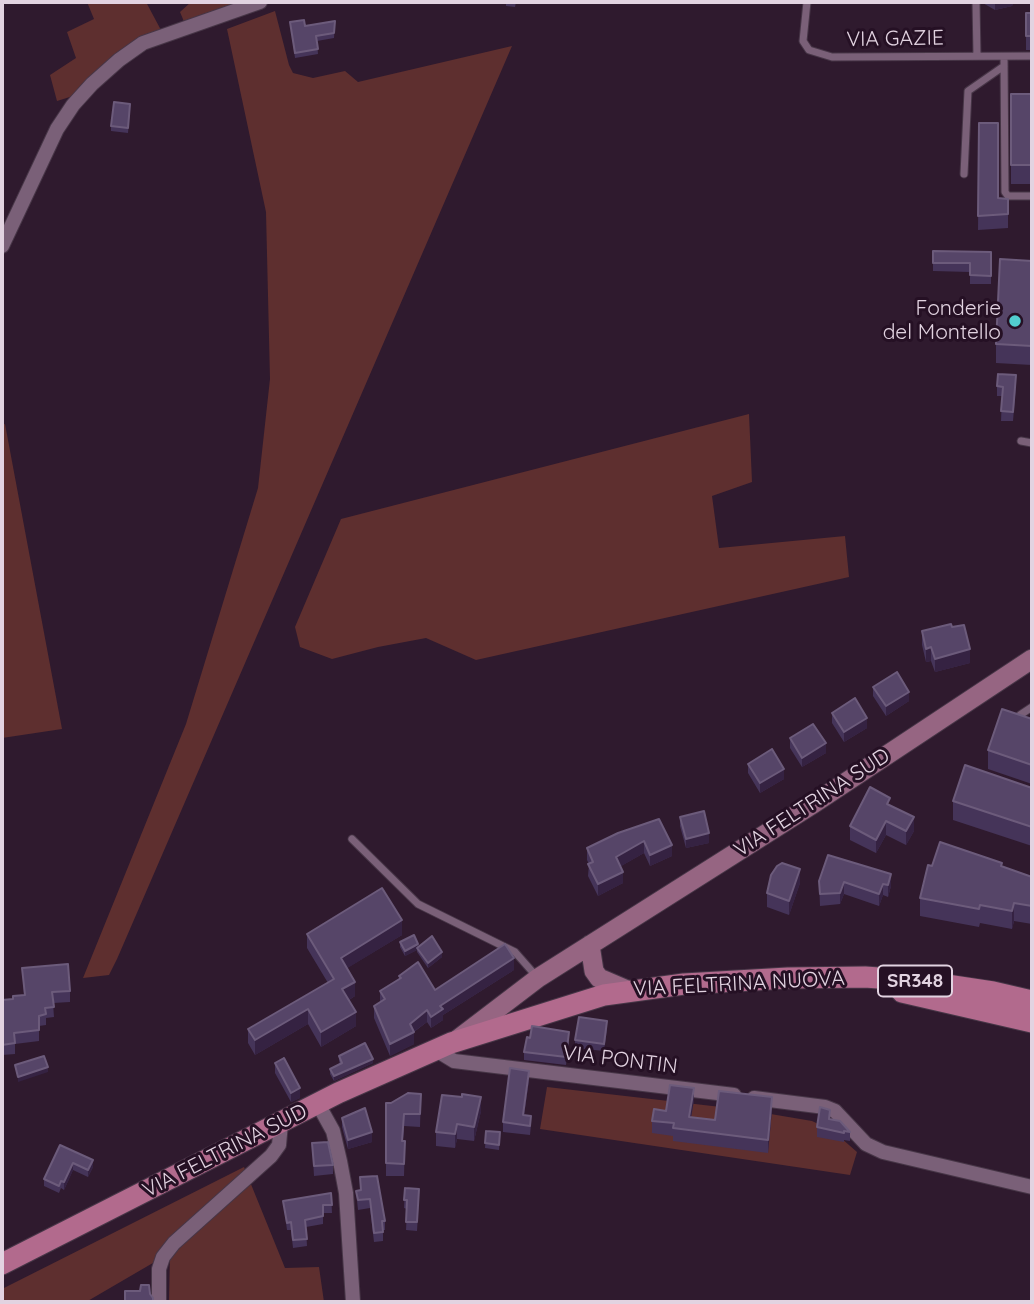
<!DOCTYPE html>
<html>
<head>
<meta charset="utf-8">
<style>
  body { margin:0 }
  #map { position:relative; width:1034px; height:1304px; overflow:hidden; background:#2f1a2e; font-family:Quicksand,sans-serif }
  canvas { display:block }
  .frame { position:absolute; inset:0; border:4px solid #e2d3e1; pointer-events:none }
</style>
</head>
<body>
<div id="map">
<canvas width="1034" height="1304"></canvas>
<div class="frame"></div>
</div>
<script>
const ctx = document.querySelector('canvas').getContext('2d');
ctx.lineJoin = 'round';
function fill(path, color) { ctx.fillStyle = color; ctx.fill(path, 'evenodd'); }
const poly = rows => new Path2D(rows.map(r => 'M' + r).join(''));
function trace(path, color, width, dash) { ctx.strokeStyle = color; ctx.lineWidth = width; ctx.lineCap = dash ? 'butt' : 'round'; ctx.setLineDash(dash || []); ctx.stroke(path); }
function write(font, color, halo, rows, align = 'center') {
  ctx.font = font + ' Quicksand,sans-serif'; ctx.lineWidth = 6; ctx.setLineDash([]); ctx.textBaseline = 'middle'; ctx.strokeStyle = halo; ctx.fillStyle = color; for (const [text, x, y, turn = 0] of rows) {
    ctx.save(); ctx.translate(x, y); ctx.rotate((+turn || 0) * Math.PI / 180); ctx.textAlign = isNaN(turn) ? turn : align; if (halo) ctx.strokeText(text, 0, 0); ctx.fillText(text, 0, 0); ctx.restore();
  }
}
const green = poly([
  [87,2,146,2,162,32,73,96,57,101,50,75,76,58,67,32,94,19],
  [191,2,243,2,185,24,180,12],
  [275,11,289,65,293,73,313,78,345,71,358,82,512,46,117,959,109,975,83,978,186,724,258,488,270,379,266,212,227,29],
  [749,414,752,482,712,496,719,548,845,536,849,577,476,660,426,638,378,647,332,659,300,647,295,627,341,519],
  [5,424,62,729,2,738,2,425],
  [547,1087,747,1110,812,1121,833,1131,857,1152,850,1175,540,1129],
  [244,1167,285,1268,319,1267,324,1302,169,1302,170,1253,86,1302,2,1302,2,1289]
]);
const lane = poly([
  [807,2,803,41,809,50,832,57,1032,56],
  [976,2,977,56],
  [1004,57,1005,192,1008,196,1032,196],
  [964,174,968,91,1004,66],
  [1021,441,1032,443],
  [1020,715,1032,707],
  [352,839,418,904,515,952,537,977]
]);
const street = poly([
  [2,246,57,129,73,105,92,84,119,60,143,43,260,2],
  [436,1050,454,1061,734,1095],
  [754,1098,825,1107,835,1111,866,1144,883,1152,1032,1187],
  [318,1104,333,1131,340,1161,346,1193,353,1302],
  [159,1302,159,1269,163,1257,174,1243,271,1156,279,1145,281,1123]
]);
const secondary = poly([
  [590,945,594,971,599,978,627,990],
  [458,1039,538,978,813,804,1032,659]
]);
const primary = poly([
  [902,992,1032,1022],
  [2,1264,338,1093,451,1043,604,995,684,984,788,978,865,977,920,981,993,992,1032,1001]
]);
const wall = poly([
  [506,2,516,2,515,7,506,6],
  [981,2,1014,2,1012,6,995,10],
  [1026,13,1032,13,1032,50,1026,50],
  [335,21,334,38,317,41,318,54,295,58,290,22,305,26],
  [1011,94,1032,94,1032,184,1011,184],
  [130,109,128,133,111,131,111,126],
  [979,123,998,198,1008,199,1008,228,978,230],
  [933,251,991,252,991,284,970,284,970,272,933,271],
  [1032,261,1032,365,996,363,996,344],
  [1016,385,1013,421,1001,421,1002,396,997,396,997,386],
  [952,627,970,663,935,672,931,661,926,662,922,645,922,631],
  [873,687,909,701,886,716,873,696],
  [832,713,867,728,844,742,832,723],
  [1032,719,1032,784,988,769,988,750],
  [790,738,826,753,802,767,790,748],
  [748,764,784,779,760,793,748,773],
  [1032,788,1032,846,953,820,953,801],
  [890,805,914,831,906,845,886,835,876,853,850,840,850,826],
  [680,817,709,843,686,848,680,826],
  [659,819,672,856,650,866,644,853,621,866,623,883,598,896,588,876,589,864,587,860,587,848],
  [828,855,891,886,888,897,883,895,879,906,844,894,840,904,820,906,819,881],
  [1002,867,1032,877,1032,924,1014,921,1012,929,980,923,979,927,920,916,920,898],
  [800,883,789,915,767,907,767,893],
  [307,934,402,935,347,968,355,996,349,1000,356,1026,321,1047,308,1024,255,1055,248,1043,248,1029,328,983,307,948],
  [400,942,418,946,442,957,428,968,417,952,417,950,405,956,400,947],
  [22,968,70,991,70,1002,53,1003,54,1017,46,1018,46,1025,39,1026,39,1041,15,1044,15,1054,2,1055,2,1000,13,999,24,995],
  [514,970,443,1015,443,1020,431,1028,427,1022,414,1032,414,1044,390,1056,374,1018,374,1006,380,1002,380,991,399,979,399,976,435,990],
  [607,1029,604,1051,575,1048,575,1040],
  [569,1040,566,1065,524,1060,524,1052],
  [339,1056,373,1063,334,1081,330,1074,330,1069,340,1064,339,1061],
  [275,1063,300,1098,291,1102,275,1073],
  [529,1080,524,1115,531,1125,530,1135,503,1132,503,1122],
  [421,1094,420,1127,404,1126,403,1141,405,1141,404,1176,386,1176,386,1103,391,1103],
  [694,1100,691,1117,715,1120,772,1110,768,1153,673,1141,673,1136,652,1133,652,1121,666,1111],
  [481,1111,474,1141,457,1139,455,1148,436,1146,436,1132],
  [342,1118,372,1142,348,1149,342,1127],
  [830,1119,850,1132,850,1141,844,1140,844,1142,817,1137,817,1127],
  [486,1131,500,1132,499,1150,485,1148],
  [312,1143,333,1165,333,1174,314,1176],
  [60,1145,93,1167,88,1177,73,1170,64,1190,61,1188,59,1193,44,1186,44,1179],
  [360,1177,385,1221,385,1230,383,1230,383,1241,374,1242,370,1208,358,1210,356,1191,360,1190],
  [405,1188,419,1198,417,1231,406,1230,407,1209,404,1208],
  [331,1193,332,1213,323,1213,323,1224,306,1227,307,1246,293,1248,291,1230,287,1230,283,1201]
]);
const shadedWall = poly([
  [995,2,1014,2,1012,6,995,10],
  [931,647,931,661,926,662,926,649],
  [970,649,970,663,935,672,935,659],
  [909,692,909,701,886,716,886,706],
  [867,718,867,728,844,742,844,732],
  [826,743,826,753,802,767,802,758],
  [784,769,784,779,760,793,760,783],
  [914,817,914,831,906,845,906,831],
  [886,821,886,835,876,853,876,840],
  [709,833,709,843,686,848,686,839],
  [644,841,644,853,616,869,616,857],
  [672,845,672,856,650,866,650,855],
  [800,869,800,883,789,915,789,901],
  [623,872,623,883,598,896,598,884],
  [891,874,891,886,888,897,888,885],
  [844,882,844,894,840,904,840,893],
  [883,884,883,895,879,906,879,894],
  [1014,903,1014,921,1012,929,1012,911],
  [402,920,402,935,341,972,341,958],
  [418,944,418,949,417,948,417,950,405,956,405,951],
  [442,952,442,957,428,968,428,963],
  [514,958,514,970,443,1015,443,1020,431,1028,431,1017,440,1006],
  [355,982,355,996,342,1004,342,989],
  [308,1009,308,1024,255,1055,255,1040],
  [427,1010,427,1022,412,1033,414,1032,414,1044,390,1056,390,1044,410,1024],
  [356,1012,356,1026,321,1047,321,1032],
  [373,1059,373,1063,334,1081,334,1076],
  [48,1067,48,1072,18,1082,18,1077],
  [529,1071,529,1080,523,1124,523,1115],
  [300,1088,300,1098,291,1102,291,1093],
  [694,1088,694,1100,689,1130,689,1117],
  [481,1097,481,1111,474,1141,474,1127],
  [772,1097,772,1110,768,1153,768,1140],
  [457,1124,457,1139,455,1148,455,1134],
  [372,1132,372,1142,348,1149,348,1140],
  [93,1160,93,1167,88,1177,88,1170],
  [73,1163,73,1170,64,1190,64,1182]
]);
const building = poly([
  [1026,13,1032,13,1032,36,1026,36,1026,13],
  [304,20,305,26,335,21,334,33,316,36,318,49,295,53,290,22,304,20],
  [1011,94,1032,94,1032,165,1011,165,1011,94],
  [114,102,130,104,128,128,111,126,114,102],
  [979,123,998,123,998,198,1008,199,1008,214,978,216,979,123],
  [933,251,991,252,991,276,970,275,970,263,933,263,933,251],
  [1000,259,1032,261,1032,346,996,344,1000,259],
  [998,374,1016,375,1013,412,1001,411,1003,387,997,386,998,374],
  [951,624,952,627,964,625,970,649,935,659,931,647,926,649,922,631,951,624],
  [897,672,909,692,886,706,873,687,897,672],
  [855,698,867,718,844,732,832,713,855,698],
  [1002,709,1032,719,1032,765,988,750,1002,709],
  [813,724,826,743,802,758,790,738,813,724],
  [772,749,784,769,760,783,748,764,772,749],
  [965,765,1032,788,1032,827,953,801,965,765],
  [870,787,890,798,887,804,914,817,906,831,886,821,876,840,850,826,870,787],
  [704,811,709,833,686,839,680,817,704,811],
  [659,819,672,845,650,855,644,841,616,857,623,872,598,884,588,864,593,862,587,848,618,833,659,819],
  [940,842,1002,863,1001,866,1032,877,1032,906,1014,903,1012,911,980,905,979,909,920,898,928,865,932,866,940,842],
  [828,855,891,874,888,885,883,884,879,894,844,882,840,893,820,894,819,881,828,855],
  [782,863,800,869,789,901,767,893,771,875,777,866,782,863],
  [382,888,402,920,341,958,355,982,342,989,356,1012,321,1032,308,1009,255,1040,248,1029,334,979,307,934,382,888],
  [414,935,418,944,405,951,400,942,414,935],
  [432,936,442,952,428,963,417,948,432,936],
  [505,944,514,958,440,1006,443,1009,431,1017,427,1010,410,1024,414,1032,390,1044,374,1006,385,999,380,991,401,978,399,976,418,962,435,990,505,944],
  [68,964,70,991,52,992,54,1007,45,1008,46,1014,39,1016,39,1030,14,1033,15,1043,2,1045,2,1000,13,999,13,996,25,995,22,968,68,964],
  [579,1017,607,1021,604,1044,575,1040,579,1017],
  [532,1026,569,1032,566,1057,524,1052,527,1037,530,1038,532,1026],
  [365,1043,373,1059,334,1076,330,1069,342,1063,339,1056,365,1043],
  [44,1056,48,1067,18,1077,15,1065,44,1056],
  [284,1058,300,1088,291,1093,275,1063,284,1058],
  [510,1068,529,1071,523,1115,531,1116,530,1126,503,1122,510,1068],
  [670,1085,694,1088,689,1117,715,1120,719,1091,772,1097,768,1140,673,1128,674,1123,652,1121,654,1109,666,1111,670,1085],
  [408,1093,421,1094,420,1114,404,1114,402,1141,405,1141,404,1164,386,1163,386,1103,391,1103,408,1093],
  [462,1094,481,1097,474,1127,457,1124,455,1134,436,1132,442,1095,462,1097,462,1094],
  [820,1107,830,1110,829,1119,840,1121,850,1132,844,1131,844,1133,817,1127,820,1107],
  [365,1108,372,1132,348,1140,342,1118,365,1108],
  [486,1131,500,1132,499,1145,485,1143,486,1131],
  [328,1142,333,1165,314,1166,312,1143,328,1142],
  [60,1145,93,1160,88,1170,73,1163,64,1182,61,1181,59,1186,44,1179,60,1145],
  [377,1176,385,1221,382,1221,383,1232,374,1233,370,1199,358,1200,356,1191,361,1190,360,1177,377,1176],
  [405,1188,419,1189,417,1222,406,1222,407,1200,404,1200,405,1188],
  [331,1193,332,1205,323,1205,323,1216,305,1220,307,1239,293,1240,291,1222,287,1223,283,1201,331,1193],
  [141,1285,149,1285,150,1294,153,1298,153,1302,125,1302,125,1291,140,1291,141,1285]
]);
const markers = [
  [1015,321,7,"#52cdcf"]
];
const shields = [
  [915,981,74]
];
const shieldNames = [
  ["SR348",915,981]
];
const streetNames = [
  ["VIA GAZIE",895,39,-1],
  ["VIA FELTRINA SUD",812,803,-33],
  ["VIA FELTRINA NUOVA",739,984,-3],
  ["VIA PONTIN",620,1060,7],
  ["VIA FELTRINA SUD",225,1151,-27]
];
const poiNames = [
  ["Fonderie",1001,309],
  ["del Montello",1001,333]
];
fill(green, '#5e2f2f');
trace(lane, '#473647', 9);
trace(street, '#473647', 16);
trace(secondary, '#473647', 21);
trace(primary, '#473647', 23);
trace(lane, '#7a6078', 7);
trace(street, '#7a6078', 14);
trace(secondary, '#966582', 19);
trace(primary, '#b26a8d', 21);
fill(wall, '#453459');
fill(shadedWall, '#352242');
fill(building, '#564568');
trace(building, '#6c5b7b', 2);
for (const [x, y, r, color] of markers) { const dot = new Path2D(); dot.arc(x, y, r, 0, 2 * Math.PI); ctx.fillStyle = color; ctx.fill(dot); trace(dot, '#251024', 2.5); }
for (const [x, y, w] of shields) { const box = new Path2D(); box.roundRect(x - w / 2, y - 15.5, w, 31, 5); ctx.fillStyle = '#251024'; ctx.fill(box); trace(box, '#e2d3e1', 2); }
write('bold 19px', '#e2d3e1', null, shieldNames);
write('21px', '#e2d3e1', '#251024', streetNames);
write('21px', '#e2d3e1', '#251024', poiNames, 'right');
</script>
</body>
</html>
